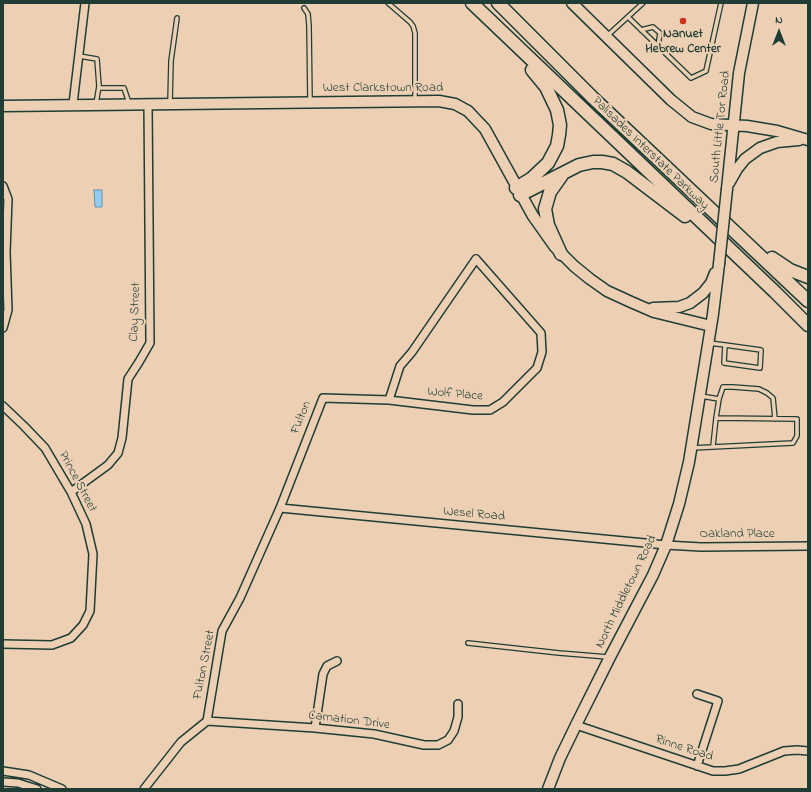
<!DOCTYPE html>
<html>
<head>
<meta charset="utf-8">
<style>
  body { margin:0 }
  #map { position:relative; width:811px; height:792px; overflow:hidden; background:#edd0b4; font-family:"Indie Flower",sans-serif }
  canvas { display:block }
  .frame { position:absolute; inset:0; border:4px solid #1f3d34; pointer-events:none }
  .north { position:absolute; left:759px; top:12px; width:40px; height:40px; -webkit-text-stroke:3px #edd0b4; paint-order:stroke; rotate:0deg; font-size:11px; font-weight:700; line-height:16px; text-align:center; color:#1f3d34 }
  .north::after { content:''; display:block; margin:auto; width:14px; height:18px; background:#1f3d34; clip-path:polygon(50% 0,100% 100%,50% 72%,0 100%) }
</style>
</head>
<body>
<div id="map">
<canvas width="811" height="792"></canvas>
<div class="frame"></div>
<div class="north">N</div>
</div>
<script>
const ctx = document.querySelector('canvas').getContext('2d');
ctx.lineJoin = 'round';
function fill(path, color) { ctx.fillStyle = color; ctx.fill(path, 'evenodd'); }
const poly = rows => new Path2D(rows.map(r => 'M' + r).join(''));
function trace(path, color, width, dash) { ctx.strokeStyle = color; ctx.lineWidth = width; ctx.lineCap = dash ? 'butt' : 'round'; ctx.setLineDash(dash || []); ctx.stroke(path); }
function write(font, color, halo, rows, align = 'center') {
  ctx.font = font + ' "Indie Flower",sans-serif'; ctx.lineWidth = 4; ctx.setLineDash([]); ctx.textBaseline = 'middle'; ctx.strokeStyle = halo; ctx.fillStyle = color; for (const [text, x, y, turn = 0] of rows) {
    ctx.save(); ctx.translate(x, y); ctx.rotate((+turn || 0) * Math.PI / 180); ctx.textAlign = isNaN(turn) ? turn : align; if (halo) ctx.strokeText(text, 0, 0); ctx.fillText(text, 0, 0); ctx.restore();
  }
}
const water = poly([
  [94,190,102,190,102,207,95,207,94,190]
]);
const lane = poly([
  [388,3,410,22,413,26,415,33,415,101],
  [304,8,308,14,309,26,310,101],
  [628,17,691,78,706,71,721,3],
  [641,30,653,27,660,33,658,46],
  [607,36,643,3],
  [79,56,97,59,99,86,96,104],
  [99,88,124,88,129,103],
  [170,103,171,61,177,18],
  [709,343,725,345,761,350,760,368,724,363,725,345],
  [701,396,719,399],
  [716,418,719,399,723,387,733,387,759,389,767,393,773,398,775,419],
  [692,448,793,443,797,436,797,419,716,418,713,446],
  [468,643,559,653,608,657]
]);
const street = poly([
  [73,104,85,3],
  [3,186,8,199,6,252,8,310,3,328],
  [476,259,541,333,542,352,537,368,503,402,490,410,473,410,389,400,400,366,412,352,476,259],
  [3,406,24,426,45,448,71,492,86,524,93,554,90,611,83,625,71,638,52,645,3,644],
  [71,492,108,465,118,453,122,438,128,379,139,362,150,343,148,104],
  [280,508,666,545,701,547,808,546],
  [697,694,718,701,697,766],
  [207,721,315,728,374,734,424,745,438,745,448,740,454,731,458,717,458,704],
  [576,725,713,771,725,771,739,769,784,751,797,750,808,751],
  [315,728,323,674,327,666,337,661],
  [3,771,29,775,62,789],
  [3,782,18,783,37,789],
  [144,789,181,742,207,721,222,631,240,598,280,508,323,398,389,400]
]);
const secondary = poly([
  [572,3,671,100,692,117,711,124,747,126,777,131,808,140],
  [3,106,439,101,455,104,468,111,485,129,533,216,555,247,574,266,590,279,607,291,631,302,654,312,711,326],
  [729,183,737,169,745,159,760,148,777,142,799,140],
  [727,189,739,73,753,3],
  [653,308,679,307,690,303,703,293,711,283,715,273],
  [548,789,560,758,576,725,610,657,653,575,666,545,679,504,689,462,713,314,719,264]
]);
const highway = poly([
  [472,3,775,292,808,325],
  [498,3,593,98,808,301],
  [516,188,531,179,548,163,557,146,559,135,560,125,557,110,546,87,532,70],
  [520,195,579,165,593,162,602,162,613,164,627,172,685,216],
  [561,254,548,225,545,209,550,192,562,175],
  [772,258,790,270,808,277]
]);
const secondaryBridge = poly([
  [719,264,727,189]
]);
const markers = [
  [683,21,4,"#c8321e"]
];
const poiNames = [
  ["Nanuet",683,35],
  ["Hebrew Center",683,50]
];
const streetNames = [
  ["West Clarkstown Road",383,89],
  ["South Little Tor Road",721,127,-84],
  ["Palisades Interstate Parkway",650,154,44],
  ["Clay Street",136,312,-88],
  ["Wolf Place",455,395,5],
  ["Fulton",302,418,-68],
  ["Prince Street",77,482,62],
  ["Wesel Road",474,515,5],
  ["Oakland Place",737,535],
  ["North Middletown Road",627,592,-64],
  ["Fulton Street",205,665,-79],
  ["Carnation Drive",349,721,7],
  ["Rinne Road",684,749,18]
];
fill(water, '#92ccf2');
trace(water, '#6493a6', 1);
trace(lane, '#1f3d34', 6);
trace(street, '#1f3d34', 10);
trace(secondary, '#1f3d34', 13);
trace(highway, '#1f3d34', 15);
trace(lane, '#edd0b4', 3.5);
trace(street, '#edd0b4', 7);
trace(secondary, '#edd0b4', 10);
trace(highway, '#edd0b4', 12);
trace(secondaryBridge, '#1f3d34', 13, []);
trace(secondaryBridge, '#edd0b4', 10);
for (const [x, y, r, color] of markers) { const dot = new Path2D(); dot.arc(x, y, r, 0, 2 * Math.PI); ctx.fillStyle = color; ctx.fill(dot); trace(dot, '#edd0b4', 1.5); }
write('bold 13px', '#1f3d34', '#edd0b4', poiNames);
write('13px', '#1f3d34', '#edd0b4', streetNames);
</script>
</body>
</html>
